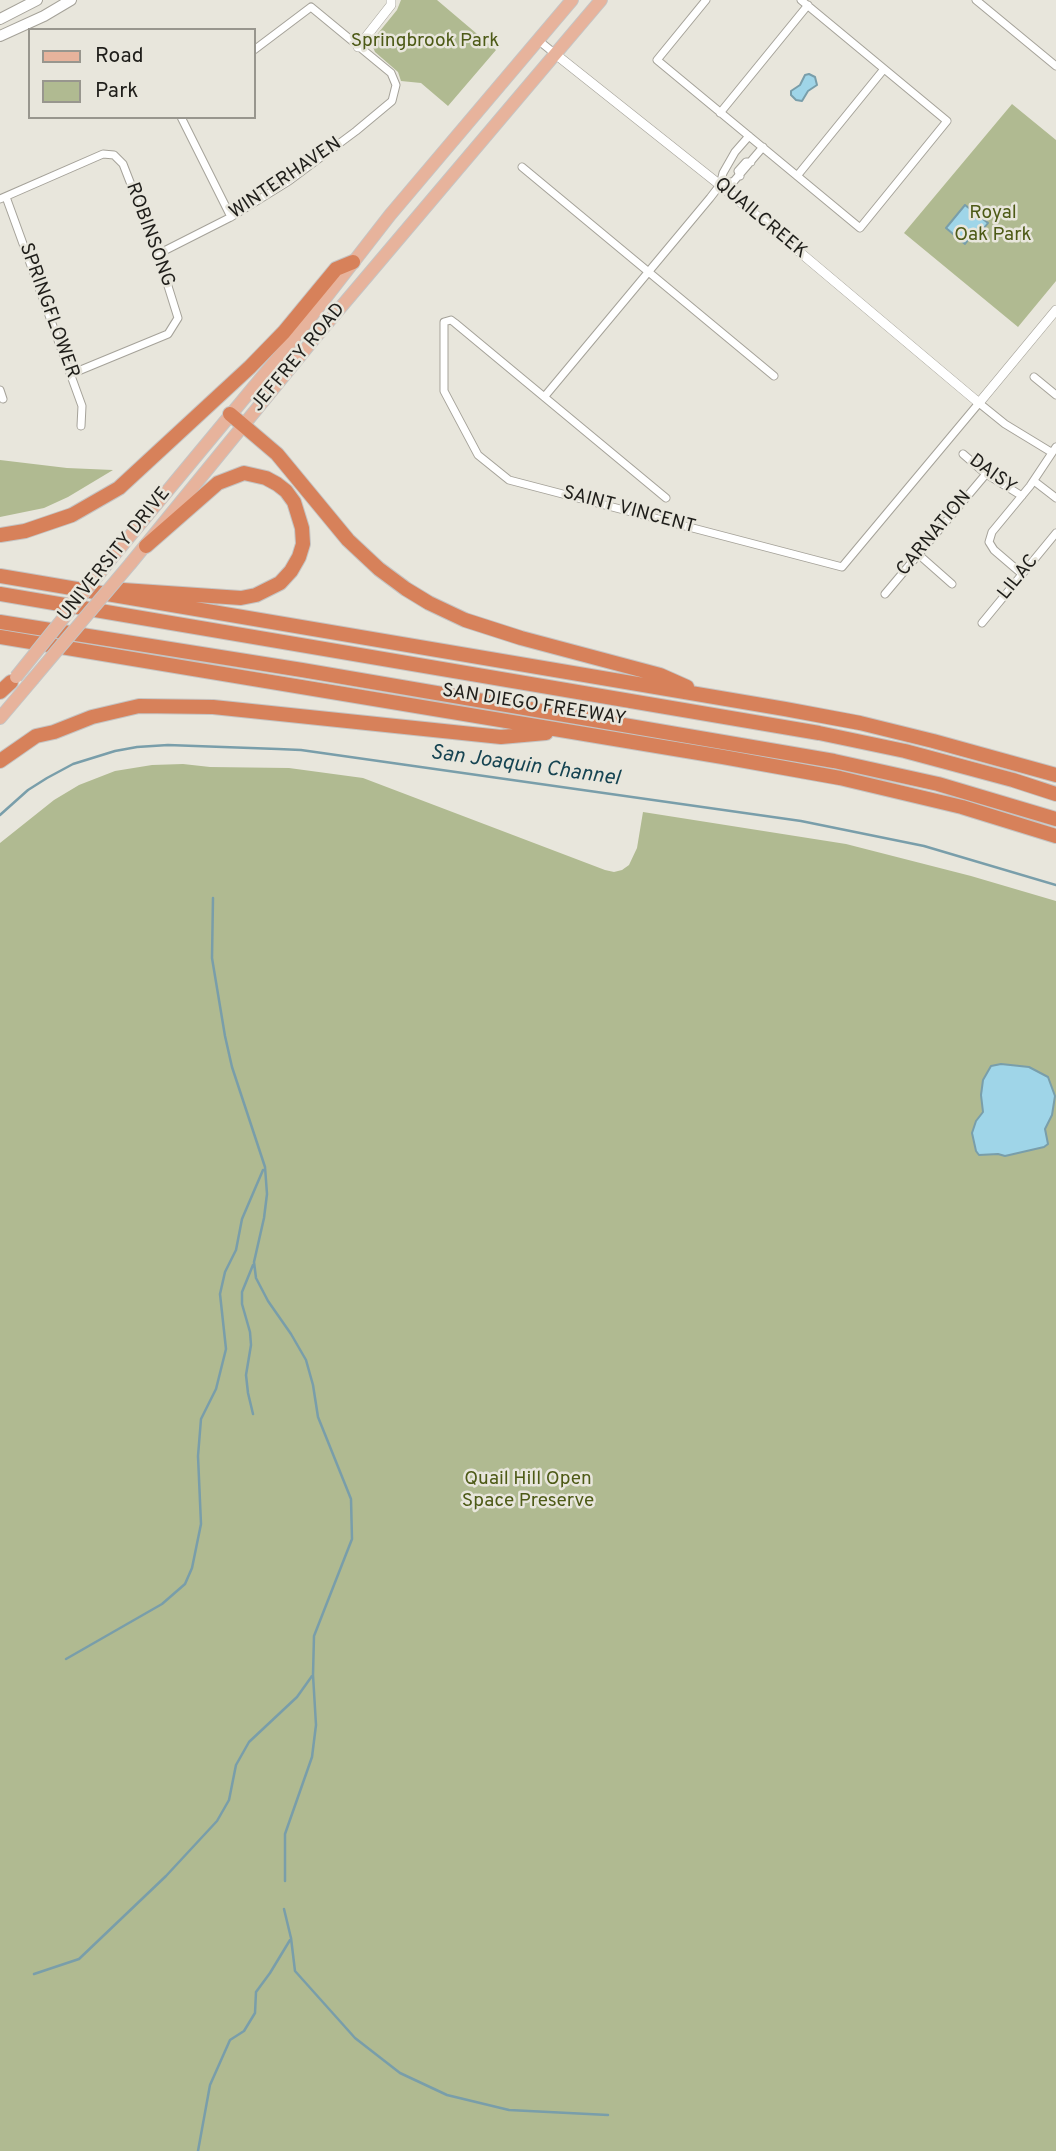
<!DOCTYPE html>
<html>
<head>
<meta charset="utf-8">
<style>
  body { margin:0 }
  #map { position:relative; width:1056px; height:2151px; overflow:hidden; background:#e8e6dc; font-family:Overpass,sans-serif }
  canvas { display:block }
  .legend { position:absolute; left:28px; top:28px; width:228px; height:91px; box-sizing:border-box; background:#e8e6dc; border:2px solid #98968e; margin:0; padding:9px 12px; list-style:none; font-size:21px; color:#1f1e1a }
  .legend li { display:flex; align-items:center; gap:14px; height:35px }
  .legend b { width:35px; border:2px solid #98968e }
</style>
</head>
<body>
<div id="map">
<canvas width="1056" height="2151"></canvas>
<ul class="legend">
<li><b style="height:9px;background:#e7b39c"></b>Road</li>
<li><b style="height:19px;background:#b0ba91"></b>Park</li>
</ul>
</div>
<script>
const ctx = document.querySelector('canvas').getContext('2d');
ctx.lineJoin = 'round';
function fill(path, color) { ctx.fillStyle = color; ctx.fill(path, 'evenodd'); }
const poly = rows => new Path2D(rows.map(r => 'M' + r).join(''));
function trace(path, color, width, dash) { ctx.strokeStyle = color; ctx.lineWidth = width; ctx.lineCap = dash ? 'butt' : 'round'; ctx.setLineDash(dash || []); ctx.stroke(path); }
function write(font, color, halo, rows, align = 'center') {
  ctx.font = font + ' Overpass,sans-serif'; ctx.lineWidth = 5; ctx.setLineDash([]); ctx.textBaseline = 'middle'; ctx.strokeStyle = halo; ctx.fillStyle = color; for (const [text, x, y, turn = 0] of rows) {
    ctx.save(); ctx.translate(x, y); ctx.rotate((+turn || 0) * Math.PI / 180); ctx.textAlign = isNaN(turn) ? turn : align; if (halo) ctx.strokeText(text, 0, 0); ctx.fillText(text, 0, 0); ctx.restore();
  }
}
const green = poly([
  [401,0,437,0,496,50,448,106,421,83,401,81,398,72,375,52,372,45,375,37,397,10],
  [1012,104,1056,140,1056,281,1018,327,904,233],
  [0,460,67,468,113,470,68,497,44,508,0,517],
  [183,764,210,767,289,768,363,778,605,870,614,872,622,870,629,865,637,848,643,812,846,844,971,876,1056,901,1056,2151,0,2151,0,843,54,800,79,785,115,771,152,765]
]);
const water = poly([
  [809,74,815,77,817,85,808,91,802,101,796,100,791,95,791,91,800,85,805,75,809,74],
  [965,205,988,223,980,233,976,230,965,244,946,228,965,205],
  [1001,1064,1029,1067,1048,1077,1055,1096,1052,1115,1045,1129,1048,1144,1044,1147,1005,1156,998,1154,979,1155,976,1151,972,1133,976,1121,983,1112,981,1095,983,1080,991,1066,1001,1064]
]);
const stream = poly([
  [0,815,28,790,47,778,73,764,115,751,137,747,168,745,278,749,301,750,801,821,924,846,1056,885],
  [213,898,212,958,225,1036,232,1067,265,1167,267,1194,264,1218,254,1262,256,1278,268,1301,291,1334,306,1360,313,1385,318,1417,351,1499,352,1539,314,1636,313,1675,316,1725,312,1757,285,1834,285,1881],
  [253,1265,242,1292,242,1304,250,1332,251,1345,246,1375,248,1393,253,1414],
  [66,1659,162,1604,185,1584,192,1568,201,1524,198,1456,201,1419,216,1389,226,1349,220,1294,225,1272,236,1250,242,1219,263,1170],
  [284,1909,291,1938,295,1971,355,2038,400,2073,447,2095,509,2110,608,2115],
  [34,1974,79,1959,166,1876,217,1821,229,1800,236,1765,249,1742,297,1697,312,1676],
  [198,2151,210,2085,230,2040,244,2031,255,2013,256,1992,270,1973,290,1940]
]);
const minor = poly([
  [706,0,657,60,860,228,947,121,801,0],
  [976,0,1056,66],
  [538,40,554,53],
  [720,113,808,5],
  [181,117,231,217],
  [522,167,774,376],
  [740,176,738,171,746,162,751,162],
  [797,176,884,69],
  [720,185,734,181,763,147],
  [6,197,82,406,81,426],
  [0,199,103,154,114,155,123,164,158,254,178,318,168,334,71,374],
  [158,254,231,217,289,181,356,131,392,101,396,85,391,73,311,7,254,50],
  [1034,377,1056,395],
  [0,390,3,399],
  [545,396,710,198,720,185,723,173,735,152,749,136],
  [963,454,986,474,1022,496],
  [1034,481,1056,498],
  [666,498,455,323,451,320,444,322,444,391,478,455,509,480,842,567,979,403,1005,424,1051,452],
  [918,554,952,584],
  [1022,574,994,550,989,542,992,532,1030,486,1056,447],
  [885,594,986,474],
  [982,623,1056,533]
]);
const tertiary = poly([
  [358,47,391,5,391,0],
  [554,53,720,185,979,403,1056,310]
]);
const secondary = poly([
  [0,19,37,0],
  [0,36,44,16,71,0]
]);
const primary = poly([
  [110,560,296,336,390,215,572,0],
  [131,563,313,340,601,0],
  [0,718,33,679]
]);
const motorway = poly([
  [230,414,277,454,348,540,379,569,406,589,429,603,465,620,521,638,660,675,687,687],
  [0,535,25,531,72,515,119,488,250,367,284,332,336,269,353,262],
  [0,576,785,709,860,723,933,741,1056,775],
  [123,590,241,598,256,595,280,583,291,571,299,557,303,544,302,528,294,502,286,491,277,484,266,478,244,473,218,483,146,546],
  [0,594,819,733,905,751,1013,780,1056,794],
  [0,622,302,670,834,761,938,784,1056,819],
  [0,637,723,757,840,778,962,807,1056,836],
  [0,692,11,682],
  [0,761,36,736,54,732,92,717,139,706,213,707,501,737,546,733]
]);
const primaryBridge = poly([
  [16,677,110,560],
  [33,679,131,563]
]);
const parkNames = [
  ["Springbrook Park",425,42],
  ["Royal",993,214],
  ["Oak Park",993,236],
  ["Quail Hill Open",528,1480],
  ["Space Preserve",528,1502]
];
const streetNames = [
  ["WINTERHAVEN",286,179,-34],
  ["QUAILCREEK",760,219,40],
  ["ROBINSONG",149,235,70],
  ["SPRINGFLOWER",48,311,70],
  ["JEFFREY ROAD",299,358,-50],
  ["DAISY",992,475,36],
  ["SAINT VINCENT",629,511,15],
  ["CARNATION",935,534,-50],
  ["UNIVERSITY DRIVE",115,555,-51],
  ["LILAC",1019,578,-51],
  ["SAN DIEGO FREEWAY",534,706,9]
];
const waterNames = [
  ["San Joaquin Channel",525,767,8]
];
fill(green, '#b0ba91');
fill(water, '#9fd5e8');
trace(water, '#799eaa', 2);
trace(stream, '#799eaa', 2.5);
trace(minor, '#a5a299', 9);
trace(tertiary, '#a5a299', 10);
trace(secondary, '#a5a299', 12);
trace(primary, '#c5c4c3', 14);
trace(motorway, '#c5c4c3', 16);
trace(minor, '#fff', 7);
trace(tertiary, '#fff', 9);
trace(secondary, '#fff', 10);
trace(primary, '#e7b39c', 12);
trace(motorway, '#d7815a', 14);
trace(primaryBridge, '#c5c4c3', 14, []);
trace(primaryBridge, '#e7b39c', 12);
write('19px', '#4d5a16', '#e8e6dc', parkNames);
write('19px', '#1f1e1a', '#e8e6dc', streetNames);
write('italic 21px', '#164452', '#e8e6dc', waterNames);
</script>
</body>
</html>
